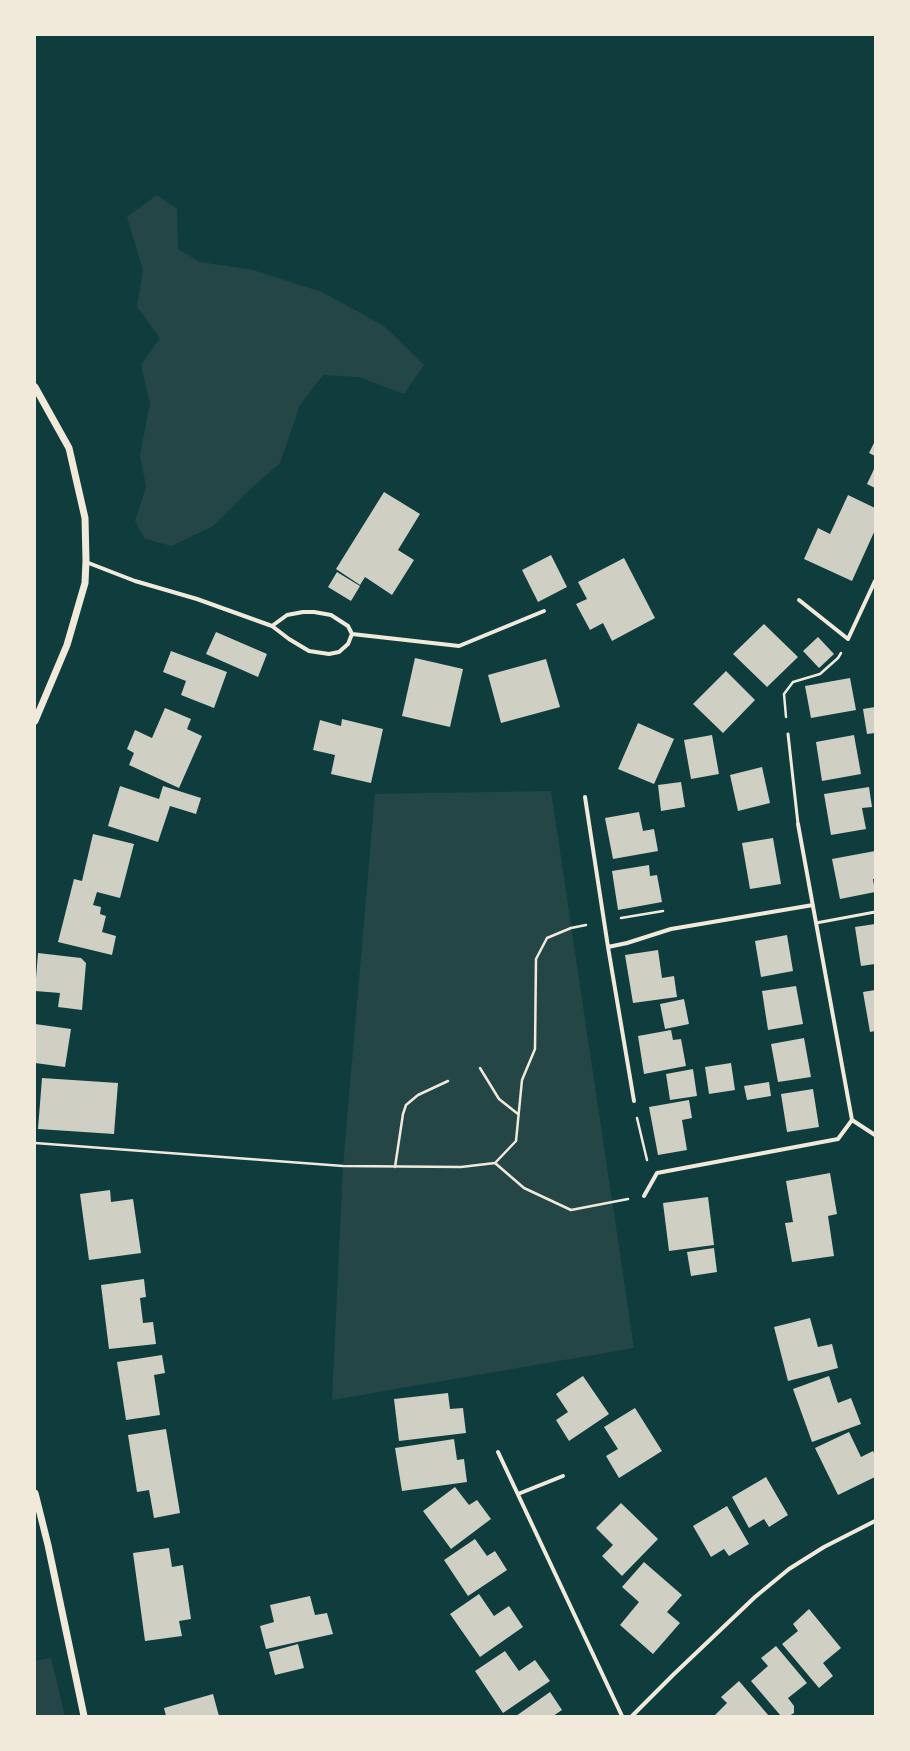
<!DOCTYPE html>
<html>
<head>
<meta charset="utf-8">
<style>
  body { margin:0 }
  #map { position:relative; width:910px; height:1751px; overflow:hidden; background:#0f3d3e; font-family:Figtree,sans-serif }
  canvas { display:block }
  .frame { position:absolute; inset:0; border:36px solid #f1e9da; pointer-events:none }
</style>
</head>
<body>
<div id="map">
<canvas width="910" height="1751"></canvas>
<div class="frame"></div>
</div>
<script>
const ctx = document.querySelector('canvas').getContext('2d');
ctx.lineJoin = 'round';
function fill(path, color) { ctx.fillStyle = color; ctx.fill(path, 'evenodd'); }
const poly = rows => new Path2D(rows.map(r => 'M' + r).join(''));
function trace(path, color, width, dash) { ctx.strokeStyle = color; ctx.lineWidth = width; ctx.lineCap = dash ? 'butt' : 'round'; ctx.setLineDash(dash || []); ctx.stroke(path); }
const green = poly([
  [157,195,177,209,178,249,200,262,253,270,322,292,384,326,424,365,404,394,359,377,323,375,300,405,280,463,248,491,213,526,172,546,145,539,135,521,146,487,140,455,150,403,141,365,160,338,137,307,143,270,127,217],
  [551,791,634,1348,332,1400,343,1166,375,794],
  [51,1658,65,1716,35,1716,35,1661]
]);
const building = poly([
  [875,441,875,456,869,453],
  [875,467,875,488,867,484],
  [384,492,420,514,398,550,414,560,392,595,365,577,360,585,336,569],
  [848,495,875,508,875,530,852,581,804,559,818,528,830,534],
  [551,555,567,587,538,602,522,570],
  [624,558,655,618,612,641,603,623,590,630,576,604,587,599,578,582],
  [337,572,360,586,351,601,328,587],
  [764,624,798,657,767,687,733,654],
  [216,632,267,654,258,677,206,654],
  [818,637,834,654,819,668,803,651],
  [171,651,227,672,214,708,181,695,186,681,163,672],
  [415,658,463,669,450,727,402,716],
  [546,659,560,707,501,723,488,675],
  [726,671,755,700,723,733,693,704],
  [850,678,856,710,811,718,805,686],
  [875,707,875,733,867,734,863,709],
  [165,708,191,719,187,729,202,736,179,788,129,765,134,753,127,749,135,730,152,738],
  [342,719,383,729,371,783,331,774,335,755,313,750,320,720,341,726],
  [638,723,674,739,654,784,618,769],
  [712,735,719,774,691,779,684,740],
  [854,735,861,774,822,781,816,742],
  [762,767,770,803,738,811,730,775],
  [681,782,685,807,661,811,658,785],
  [120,786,159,799,163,786,201,798,196,814,170,806,158,842,108,826],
  [869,787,872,807,862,808,866,829,831,835,824,794],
  [639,812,643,831,654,829,658,851,613,859,605,818],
  [93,834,134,844,120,898,97,892,93,905,101,907,100,914,106,916,102,932,116,936,112,955,58,942,74,879,82,881],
  [773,838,781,884,750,889,742,843],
  [875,851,875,879,873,879,875,892,840,899,832,859],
  [649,865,650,876,657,875,662,902,618,910,612,871],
  [875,924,875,964,861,966,855,927],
  [787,935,793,971,761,977,755,941],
  [658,950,662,978,674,976,677,997,633,1003,625,955],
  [38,953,81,958,86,963,82,1010,58,1007,60,993,35,991],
  [796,986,803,1024,768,1030,762,991],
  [875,990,875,1031,870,1032,863,992],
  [684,999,689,1024,665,1029,660,1004],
  [35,1024,71,1029,65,1067,35,1063],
  [671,1030,673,1040,681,1039,686,1066,644,1074,638,1036],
  [804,1038,811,1077,778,1082,771,1044],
  [731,1063,735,1090,709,1094,705,1067],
  [693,1069,697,1096,670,1100,666,1074],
  [42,1078,118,1083,114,1134,38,1129],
  [769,1082,771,1096,747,1100,744,1086],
  [813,1089,819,1127,787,1132,781,1094],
  [689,1100,692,1118,682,1120,687,1150,658,1155,649,1107],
  [830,1173,837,1214,828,1216,834,1256,792,1262,785,1223,793,1222,786,1181],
  [110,1190,111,1202,133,1199,141,1253,89,1260,80,1194],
  [708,1197,714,1245,669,1251,663,1203],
  [714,1248,717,1272,691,1276,687,1252],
  [144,1279,146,1297,140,1298,143,1323,153,1322,156,1344,109,1349,101,1285],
  [810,1318,818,1347,832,1344,838,1368,788,1381,774,1327],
  [162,1355,165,1373,154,1375,160,1415,126,1420,117,1362],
  [583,1376,609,1414,569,1441,556,1420,568,1412,556,1394],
  [829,1376,838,1403,851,1398,861,1424,812,1442,793,1389],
  [448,1393,450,1409,463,1408,466,1433,399,1441,394,1399],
  [635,1408,662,1451,619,1478,606,1456,618,1449,604,1427],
  [166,1429,180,1513,154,1518,149,1490,137,1492,128,1435],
  [849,1432,861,1457,873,1451,875,1455,875,1477,838,1495,815,1448],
  [454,1439,457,1460,464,1459,467,1482,402,1491,395,1448],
  [766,1477,788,1515,769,1527,764,1519,749,1528,732,1497],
  [455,1487,469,1505,477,1500,491,1519,451,1549,423,1511],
  [621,1503,658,1539,622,1576,602,1556,613,1545,596,1528],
  [727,1506,749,1544,729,1556,724,1549,711,1557,693,1526],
  [475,1539,487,1556,495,1551,507,1570,468,1596,444,1560],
  [169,1548,172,1567,183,1565,191,1619,179,1621,182,1636,145,1641,133,1553],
  [644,1562,682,1595,667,1612,680,1623,653,1654,620,1625,639,1602,622,1587],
  [479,1594,494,1616,509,1606,523,1627,480,1657,450,1614],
  [310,1596,315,1615,327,1613,333,1634,266,1649,260,1626,274,1622,270,1605],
  [809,1609,841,1648,823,1663,833,1676,819,1688,782,1644,798,1631,793,1624],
  [298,1644,304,1668,275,1675,269,1652],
  [776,1646,807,1683,788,1698,794,1706,794,1713,789,1716,781,1716,751,1681,768,1666,761,1658],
  [505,1651,519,1671,535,1660,550,1681,503,1713,475,1671],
  [739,1681,769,1716,714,1716,727,1703,721,1697],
  [550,1692,562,1710,553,1716,516,1716],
  [213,1694,219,1716,166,1716,164,1708]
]);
const path = poly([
  [786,717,784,694,793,682,820,674,838,658,841,653],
  [621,918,663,911],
  [480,1068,499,1099,518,1114],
  [637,1118,647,1160],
  [35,1143,343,1166,461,1167,495,1163,516,1141,522,1080,535,1049,536,959,547,938,571,928,586,925],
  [495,1163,524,1188,571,1210,628,1199],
  [395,1167,403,1114,406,1105,418,1095,448,1081]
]);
const service = poly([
  [788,734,798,824],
  [816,923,875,912]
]);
const minor = poly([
  [86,562,135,581,197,599,272,626,289,639,309,651,329,654,339,652,348,644,352,634,348,626,331,615,314,612,303,612,287,615,272,626],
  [799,600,848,639,875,581],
  [352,634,459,646,544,611],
  [585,797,608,947,627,943,671,929,813,905],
  [798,824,852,1120,875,1135],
  [608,947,634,1101],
  [644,1196,657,1173,838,1139,852,1120],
  [498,1452,622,1716],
  [518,1494,563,1476],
  [632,1716,674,1674,755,1597,789,1569,824,1547,875,1521]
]);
const tertiary = poly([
  [35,387,69,448,85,518,86,561,85,583,67,645,35,721],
  [35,1493,48,1545,84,1716]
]);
fill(green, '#244646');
fill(building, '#cfcfc3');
trace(path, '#f1e9da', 2.5);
trace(service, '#f1e9da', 3);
trace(minor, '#f1e9da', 4);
trace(tertiary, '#f1e9da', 7);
</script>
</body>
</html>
